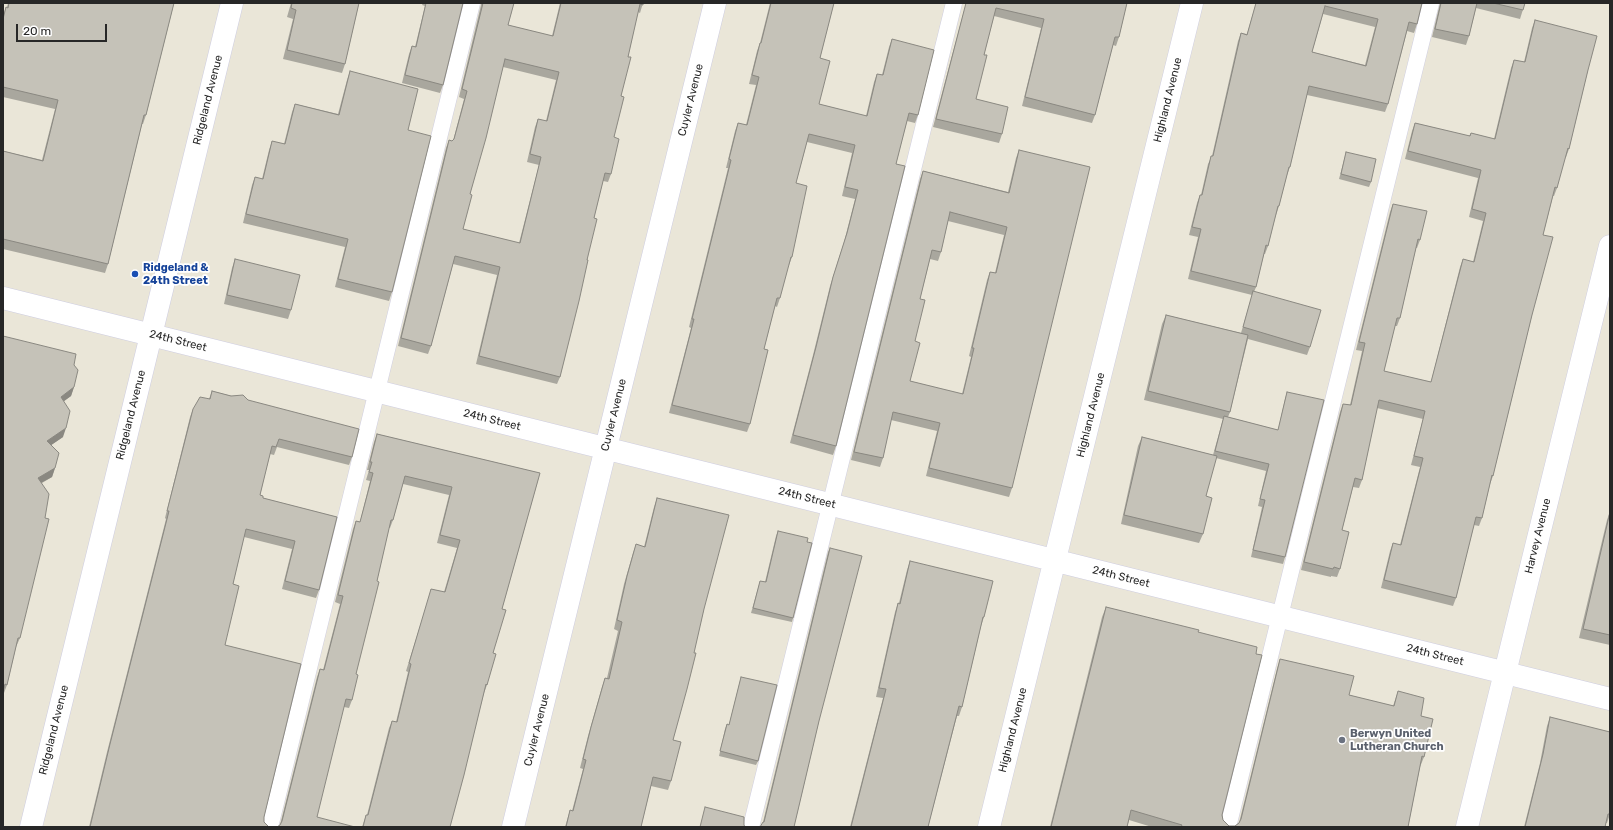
<!DOCTYPE html>
<html>
<head>
<meta charset="utf-8">
<style>
  body { margin:0 }
  #map { position:relative; width:1613px; height:830px; overflow:hidden; background:#eae6d8; font-family:Rubik,sans-serif }
  canvas { display:block }
  .frame { position:absolute; inset:0; border:4px solid #272727; pointer-events:none }
  .scale { position:absolute; left:16px; top:24px; width:91px; height:18px; box-sizing:border-box; border:2px solid #272727; border-top:0; padding-left:5px; font-size:12px; line-height:14px; white-space:nowrap; color:#272727; -webkit-text-stroke:3px #fff; paint-order:stroke }
</style>
</head>
<body>
<div id="map">
<canvas width="1613" height="830"></canvas>
<div class="frame"></div>
<div class="scale">20 m</div>
</div>
<script>
const ctx = document.querySelector('canvas').getContext('2d');
ctx.lineJoin = 'round';
const poly = rows => new Path2D(rows.map(r => 'M' + r).join(''));
function trace(path, color, width, dash) { ctx.strokeStyle = color; ctx.lineWidth = width; ctx.lineCap = dash ? 'butt' : 'round'; ctx.setLineDash(dash || []); ctx.stroke(path); }
function fill(path, color) { ctx.fillStyle = color; ctx.fill(path, 'evenodd'); }
function write(font, color, halo, rows, align = 'center') {
  ctx.font = font + ' Rubik,sans-serif'; ctx.lineWidth = 3.5; ctx.setLineDash([]); ctx.textBaseline = 'middle'; ctx.strokeStyle = halo; ctx.fillStyle = color; for (const [text, x, y, turn = 0] of rows) {
    ctx.save(); ctx.translate(x, y); ctx.rotate((+turn || 0) * Math.PI / 180); ctx.textAlign = isNaN(turn) ? turn : align; if (halo) ctx.strokeText(text, 0, 0); ctx.fillText(text, 0, 0); ctx.restore();
  }
}
const service = poly([
  [270,827,472,3],
  [751,827,954,3],
  [1228,827,1431,3]
]);
const minor = poly([
  [3,298,1610,699],
  [513,827,715,3],
  [989,827,1192,3],
  [1467,827,1610,246]
]);
const tertiary = poly([
  [31,827,232,3]
]);
const wall = poly([
  [8,3,174,3,146,115,143,124,142,124,108,264,105,273,3,249,3,151,42,160,55,109,3,97,3,15,6,7,7,7],
  [291,3,359,3,345,64,342,73,283,59,293,19,287,17],
  [423,3,463,3,443,85,440,93,402,83,409,54,412,46,415,47,425,6,422,5],
  [481,3,514,3,508,25,552,36,560,3,643,3,640,13,638,12,628,57,621,96,614,137,611,174,608,182,603,181,594,218,587,260,560,377,557,384,476,364,497,275,453,264,431,346,428,354,398,346,446,148,449,140,452,141,453,141,464,99,459,97,481,5],
  [503,67,556,80,546,121,538,119,535,127,527,162,539,165,519,243,463,229,470,194],
  [770,3,834,3,820,58,819,104,866,116,874,82,877,74,882,75,889,47,892,39,918,115,915,123,907,121,896,164,836,446,833,455,790,443,813,355,830,286,844,242,855,199,842,196,852,153,807,142,796,183,792,257,789,265,788,265,780,298,777,307,775,306,764,349,750,424,747,432,669,413,691,328,689,327,728,168,726,168,735,131,738,123,746,125,756,85,749,84,757,51,760,43],
  [966,3,1127,3,1119,37,1116,46,1113,45,1095,115,1092,123,1022,106,1041,28,994,16,984,55,976,99,1002,134,999,143,933,127],
  [1256,3,1422,3,1417,24,1414,33,1407,31,1388,104,1385,112,1307,95,1290,167,1287,175,1279,206,1276,215,1276,214,1268,246,1265,254,1264,254,1256,287,1254,292,1310,347,1307,355,1248,339,1230,412,1228,417,1278,430,1285,399,1287,392,1285,557,1283,564,1251,557,1262,507,1258,506,1266,471,1216,458,1206,496,1203,534,1199,543,1121,524,1138,446,1142,437,1213,455,1223,419,1144,400,1162,324,1166,315,1241,333,1252,295,1188,279,1198,237,1189,235,1197,203,1200,195,1201,195,1208,164,1212,156,1238,41,1241,33,1247,34],
  [1323,14,1375,27,1365,65,1312,52],
  [1440,3,1525,3,1520,19,1476,8,1469,36,1466,45,1432,37],
  [1535,20,1588,70,1569,149,1566,157,1565,157,1557,188,1554,196,1553,196,1543,235,1532,315,1493,476,1490,484,1482,518,1479,526,1474,525,1456,598,1453,606,1381,588,1390,551,1393,543,1400,545,1420,467,1411,465,1423,419,1377,408,1362,480,1359,488,1353,487,1342,530,1340,569,1337,577,1331,576,1331,577,1301,570,1340,412,1343,404,1350,405,1362,351,1356,350,1390,212,1393,204,1420,240,1417,248,1416,248,1400,318,1397,326,1395,326,1384,371,1431,382,1460,267,1463,259,1473,262,1483,221,1469,217,1478,178,1405,159,1412,131,1415,123,1469,136,1471,133,1494,139,1511,68,1514,60,1524,62,1532,28],
  [350,71,408,130,392,292,389,301,335,287,345,247,243,223,252,185,255,177,262,179,269,150,272,141,284,144,292,112,295,104,338,114,347,80],
  [1019,150,1012,488,1009,497,926,476,937,431,891,420,883,458,880,467,851,460,920,179,923,171,1008,192,1016,158],
  [948,221,1004,235,995,273,990,272,987,280,969,356,971,357,962,394,910,381,920,299,930,259,938,261,941,252],
  [1346,152,1371,182,1369,187,1339,179,1345,156],
  [235,259,291,310,288,319,224,304,232,268],
  [3,336,74,365,74,387,71,396,63,402,63,437,51,445,55,468,52,477,42,483,20,638,16,647,7,685,4,693,3,693],
  [212,391,248,400,352,457,349,465,277,447,274,455,270,454,260,495,263,498,337,517,319,590,316,598,282,589,292,549,244,537,233,584,225,645,264,817,264,822,269,827,89,827,107,752,166,519,165,518,190,417,193,409,209,399],
  [377,434,540,473,502,609,493,653,487,685,484,693,450,827,362,827,366,815,367,815,389,728,392,721,396,722,408,672,406,671,429,597,431,589,444,592,457,548,437,543,449,495,403,484,393,520,390,528,389,528,356,674,352,700,349,708,344,707,280,825,317,677,320,669,323,670,340,604,335,602,353,529,356,521,360,522,370,481,366,480,369,470,367,470,374,442],
  [657,498,704,609,673,740,671,781,668,790,651,786,641,827,565,827,570,810,572,811,583,769,580,768,588,736,602,687,605,678,607,678,618,631,614,629,624,584,633,553,636,544,644,547,654,507],
  [1610,511,1610,645,1579,638,1607,520],
  [778,531,793,618,792,622,751,613,760,581,765,582,776,536],
  [830,548,819,721,794,827,763,822,828,552],
  [910,561,984,617,981,626,962,707,959,716,957,716,928,827,850,827,883,698,876,697,895,612,898,603,899,603,907,570],
  [1106,607,1198,632,1223,820,1229,826,1235,826,1239,823,1277,669,1280,659,1349,695,1393,706,1398,691,1421,716,1424,757,1420,767,1408,827,1152,827,1129,820,1127,827,1050,827,1102,617],
  [741,677,758,761,756,765,719,756,725,729,727,724,729,725],
  [1550,717,1610,814,1607,823,1606,823,1605,827,1524,827,1540,763,1547,726]
]);
const shadedWall = poly([
  [74,387,71,396,57,406,61,397],
  [66,428,63,437,44,450,47,441],
  [55,468,52,477,35,486,38,478]
]);
const building = poly([
  [9,3,174,3,146,115,144,115,108,264,3,239,3,151,43,161,58,100,3,87,3,19,6,7,8,8,9,3],
  [292,3,359,3,345,64,287,50,296,10,291,8,292,3],
  [426,3,463,3,443,85,405,75,412,46,416,47,426,3],
  [483,3,514,3,508,25,553,36,561,3,643,3,643,5,640,4,628,57,631,57,621,96,624,97,614,137,619,139,611,174,605,173,594,218,597,219,587,260,588,260,579,301,560,377,479,356,500,267,455,256,431,346,401,338,449,140,452,141,454,139,467,91,462,89,483,3],
  [505,59,559,72,547,121,538,119,530,154,541,157,520,243,463,229,472,195,470,194,486,138,505,59],
  [771,3,834,3,820,58,830,61,819,104,867,116,877,74,883,75,892,39,934,50,918,115,909,113,896,164,905,166,836,446,793,435,816,347,833,277,847,233,858,190,845,187,855,145,809,134,796,183,807,186,792,257,791,257,780,298,777,298,764,349,768,350,750,424,672,405,694,319,692,319,731,160,729,159,738,123,747,125,759,77,752,75,760,43,761,43,771,3],
  [966,3,1127,3,1119,37,1115,37,1095,115,1025,97,1044,19,996,8,984,55,987,55,976,99,1008,107,1002,134,936,119,966,3],
  [1256,3,1422,3,1417,24,1409,22,1388,104,1309,86,1290,167,1289,167,1279,206,1278,206,1268,246,1266,245,1256,287,1191,271,1201,229,1192,227,1200,195,1202,195,1211,156,1213,156,1241,33,1247,35,1256,3],
  [1325,6,1378,19,1366,66,1312,52,1325,6],
  [1441,3,1477,3,1469,36,1435,29,1441,3],
  [1493,3,1525,3,1523,10,1493,3],
  [1535,20,1597,36,1588,70,1569,149,1568,148,1557,188,1555,187,1543,235,1553,237,1532,315,1493,476,1492,475,1482,518,1476,517,1456,598,1384,580,1393,543,1401,545,1423,458,1414,456,1425,411,1379,400,1362,480,1355,478,1342,530,1349,532,1340,569,1334,567,1333,569,1304,562,1343,404,1351,405,1365,343,1359,342,1393,204,1427,211,1420,240,1418,239,1400,318,1397,318,1384,371,1431,382,1463,259,1474,262,1486,213,1472,209,1481,170,1408,151,1415,123,1470,136,1471,133,1495,139,1514,60,1525,62,1535,20],
  [350,71,418,89,408,130,431,136,392,292,338,279,348,239,246,214,255,177,263,179,272,141,285,144,295,104,339,115,350,71],
  [1019,150,1090,167,1012,488,929,468,940,423,893,412,883,458,854,452,923,171,1009,193,1019,150],
  [950,212,1007,227,996,273,990,272,972,348,974,348,963,394,910,381,920,343,915,341,925,300,920,299,932,250,941,252,950,212],
  [1346,152,1376,159,1371,182,1341,174,1346,152],
  [235,259,300,275,291,310,227,295,235,259],
  [1253,291,1321,310,1310,347,1243,327,1253,291],
  [1166,315,1248,335,1230,412,1148,391,1166,315],
  [3,336,76,354,74,365,78,370,74,387,61,397,70,411,66,428,47,441,59,453,55,468,38,478,49,494,45,518,49,519,20,638,18,638,7,685,5,684,3,691,3,336],
  [212,391,231,396,243,395,248,400,359,429,352,457,279,439,276,447,272,446,260,495,263,496,263,498,337,517,319,590,285,581,295,541,246,529,233,584,239,586,225,645,301,664,264,817,264,822,269,827,90,827,110,744,169,511,167,511,193,409,200,397,210,399,212,391],
  [1287,392,1324,400,1285,557,1253,550,1265,500,1260,499,1269,464,1215,451,1224,416,1278,430,1287,392],
  [377,434,540,473,502,609,506,610,493,653,496,654,487,685,486,684,464,775,450,827,363,827,366,815,368,815,392,721,397,722,411,664,409,663,431,589,445,592,460,540,440,535,452,487,405,476,393,520,391,520,377,581,379,582,356,674,358,675,352,700,346,699,317,817,355,827,277,827,280,825,282,821,320,669,324,670,343,596,338,595,356,521,360,522,373,473,369,472,372,462,370,462,377,434],
  [1142,437,1217,456,1206,496,1212,498,1203,534,1124,515,1142,437],
  [657,498,729,515,704,609,694,653,696,653,687,689,673,740,681,742,671,781,653,777,641,827,566,827,570,810,573,811,586,760,583,759,591,727,605,678,609,679,622,622,617,620,627,576,636,544,645,547,657,498],
  [1610,512,1610,635,1583,629,1610,512],
  [778,531,808,538,807,542,812,543,793,618,753,608,760,581,766,582,778,531],
  [830,548,862,556,819,721,794,827,760,827,763,822,764,822,830,548],
  [910,561,993,581,984,617,983,617,962,707,959,706,928,827,851,827,886,689,879,688,898,603,900,604,910,561],
  [1106,607,1199,630,1198,632,1257,647,1256,654,1262,655,1222,815,1223,820,1229,826,1235,826,1239,823,1241,819,1280,659,1354,676,1349,695,1394,706,1398,691,1424,698,1421,716,1433,719,1424,757,1422,756,1408,827,1181,827,1182,825,1131,810,1127,827,1051,827,1106,607],
  [741,677,777,685,758,761,720,751,727,724,729,725,741,677],
  [1550,717,1610,732,1610,814,1608,814,1605,827,1525,827,1543,754,1550,717],
  [705,807,744,817,744,825,745,827,700,827,705,807]
]);
const markers = [
  [135,274,4,"#1a4fb4"],
  [1342,740,4,"#6b7280"]
];
const streetNames = [
  ["Ridgeland Avenue",208,100,-76],
  ["Cuyler Avenue",691,100,-76],
  ["Highland Avenue",1168,100,-76],
  ["24th Street",178,341,14],
  ["Ridgeland Avenue",131,415,-76],
  ["Cuyler Avenue",614,415,-76],
  ["Highland Avenue",1091,415,-76],
  ["24th Street",492,420,14],
  ["24th Street",807,498,14],
  ["Harvey Avenue",1538,536,-76],
  ["24th Street",1121,577,14],
  ["24th Street",1435,655,14],
  ["Ridgeland Avenue",54,730,-76],
  ["Cuyler Avenue",537,730,-76],
  ["Highland Avenue",1013,730,-76]
];
const transitNames = [
  ["Ridgeland &",143,268],
  ["24th Street",143,281]
];
const worshipNames = [
  ["Berwyn United",1350,734],
  ["Lutheran Church",1350,747]
];
trace(service, '#cecde0', 17);
trace(minor, '#cecde0', 23);
trace(tertiary, '#cecde0', 23);
trace(service, '#fff', 16);
trace(minor, '#fff', 22);
trace(tertiary, '#fff', 22);
fill(wall, '#a9a79e');
fill(shadedWall, '#8a8881');
fill(building, '#c5c2b8');
trace(building, '#8a8881', 1);
for (const [x, y, r, color] of markers) { const dot = new Path2D(); dot.arc(x, y, r, 0, 2 * Math.PI); ctx.fillStyle = color; ctx.fill(dot); trace(dot, '#fff', 1.5); }
write('11px', '#272727', '#fff', streetNames);
write('bold 11px', '#164399', '#fff', transitNames, 'left');
write('bold 11px', '#5b616d', '#fff', worshipNames, 'left');
</script>
</body>
</html>
